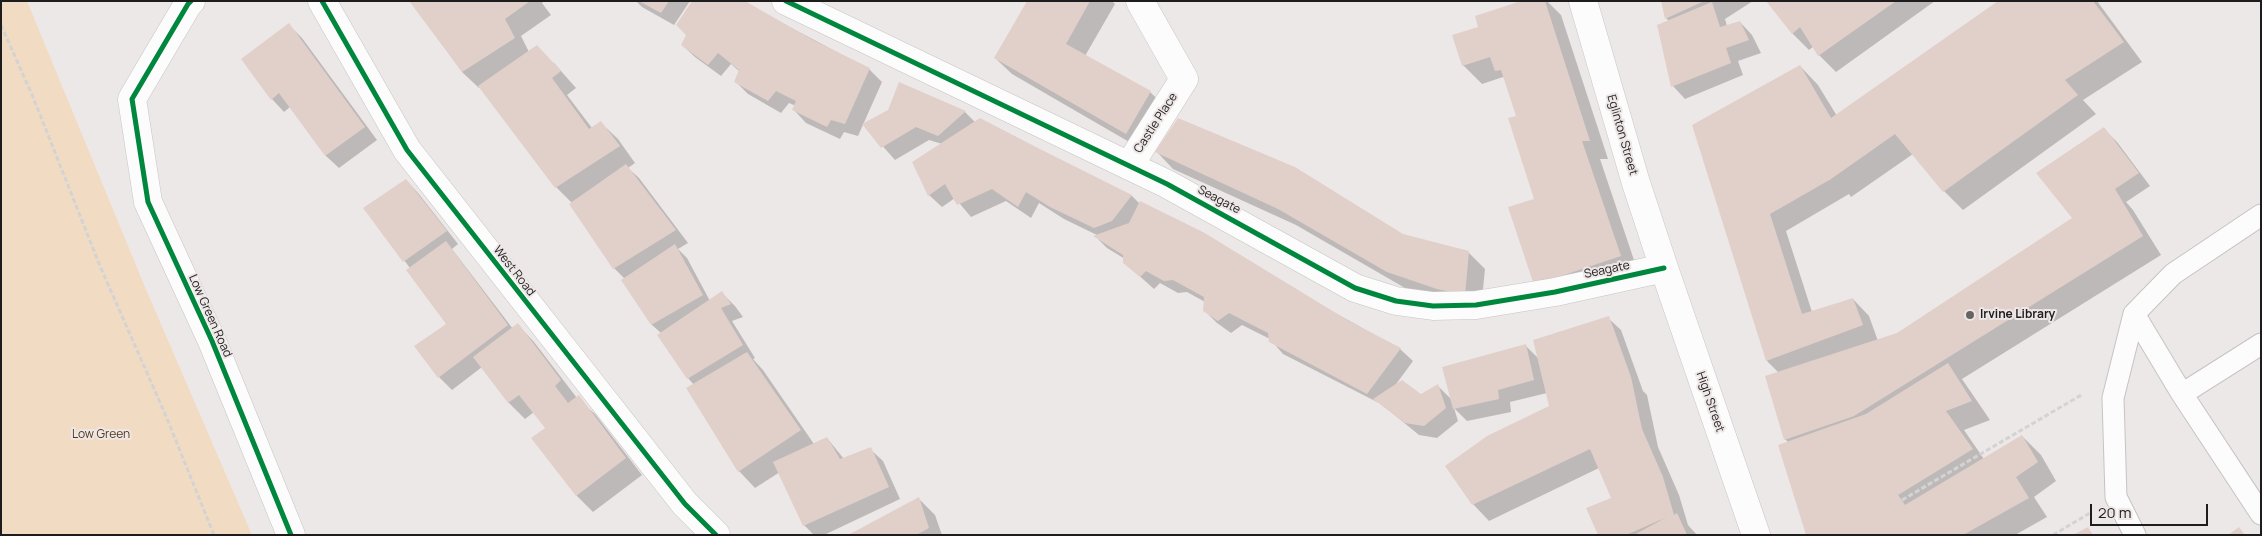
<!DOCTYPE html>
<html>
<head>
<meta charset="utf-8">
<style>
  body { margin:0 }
  #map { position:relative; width:2262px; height:536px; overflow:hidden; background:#ede8e8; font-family:Manrope,sans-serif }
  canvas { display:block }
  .frame { position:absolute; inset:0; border:2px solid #1e1c1c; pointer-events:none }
  .scale { position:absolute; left:2090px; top:504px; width:118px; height:22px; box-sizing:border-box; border:2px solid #1e1c1c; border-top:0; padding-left:6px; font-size:15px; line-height:18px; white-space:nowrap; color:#1e1c1c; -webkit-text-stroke:4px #eee7e7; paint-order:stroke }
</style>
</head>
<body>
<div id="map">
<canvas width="2262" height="536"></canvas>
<div class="frame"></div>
<div class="scale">20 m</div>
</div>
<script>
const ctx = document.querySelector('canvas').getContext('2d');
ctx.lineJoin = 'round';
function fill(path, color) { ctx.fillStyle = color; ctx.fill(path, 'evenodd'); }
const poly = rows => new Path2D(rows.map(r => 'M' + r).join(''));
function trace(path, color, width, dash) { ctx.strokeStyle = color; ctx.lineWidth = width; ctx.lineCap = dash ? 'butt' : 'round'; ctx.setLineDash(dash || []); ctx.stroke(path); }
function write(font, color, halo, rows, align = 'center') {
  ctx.font = font + ' Manrope,sans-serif'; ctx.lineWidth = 4; ctx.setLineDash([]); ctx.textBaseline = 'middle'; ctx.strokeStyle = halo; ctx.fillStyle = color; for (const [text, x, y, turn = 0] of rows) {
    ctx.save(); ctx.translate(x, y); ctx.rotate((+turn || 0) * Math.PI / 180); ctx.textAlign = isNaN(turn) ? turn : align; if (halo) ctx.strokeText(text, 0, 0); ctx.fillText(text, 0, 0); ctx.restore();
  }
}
const green = poly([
  [1,1,27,1,145,287,252,535,1,535]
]);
const shadow = poly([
  [411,1,544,1,542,3,551,15,521,36,529,52,554,63,576,88,567,95,592,128,601,123,618,139,635,163,628,168,639,178,688,243,678,249,687,258,710,301,722,293,735,306,743,317,732,321,755,358,753,359,763,370,814,444,827,438,844,459,870,449,883,461,900,499,824,535,814,535,804,525,780,472,755,488,739,471,694,385,688,378,661,333,652,325,623,280,625,279,614,268,572,203,556,187,481,87,479,88,462,72],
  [636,1,690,1,674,25,642,7],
  [1028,1,1112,1,1115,4,1085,56,1150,92,1167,108,1143,150,1012,74,995,58],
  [1525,1,1547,1,1561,15,1608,159,1600,159,1639,275,1554,303,1536,200,1518,117,1506,80,1503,77,1482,84,1463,65,1480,27],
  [1662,1,1753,1,1725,19,1727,26,1740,22,1752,35,1761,53,1738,61,1743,75,1685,99,1673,86,1669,21,1666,18],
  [1768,1,1935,1,1836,72,1819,55,1814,46,1809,50,1793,34],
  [2000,1,2097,1,2142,62,2083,100,2096,114,1963,210,1944,191,1913,154,1851,197,1849,194,1786,231,1812,312,1853,299,1869,316,1878,341,1898,334,2073,218,2104,129,2117,142,2150,186,2126,202,2133,210,2161,255,1962,379,1990,420,1964,430,1984,459,2022,436,2041,455,2056,481,2034,497,2047,517,2015,535,1807,535,1789,443,1785,439,1779,373,1767,361,1694,125,1800,66,1818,85,1837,116],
  [752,7,869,69,882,82,858,136,844,132,840,139,806,123,794,110,796,106,789,103,781,113,748,94,735,81,739,71,731,64,721,76,695,57,682,45],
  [289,25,302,38,377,140,339,168,326,156,290,107,284,112,272,99],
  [900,83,965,112,976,123,980,120,1132,196,1140,204,1400,349,1413,361,1394,387,1421,395,1438,386,1452,400,1526,346,1539,359,1608,318,1621,330,1643,391,1647,395,1658,447,1679,495,1688,525,1697,535,1599,535,1612,498,1599,468,1489,521,1473,504,1551,407,1547,393,1510,402,1511,412,1467,421,1454,408,1458,421,1437,438,1419,435,1381,404,1283,354,1270,339,1242,325,1231,333,1217,323,1204,310,1205,302,1187,292,1178,293,1160,283,1154,289,1125,263,1125,259,1107,248,1095,236,1097,235,1064,219,1039,203,1031,218,1006,201,971,217,955,198,942,207,929,195,942,144,929,140,895,160,864,125,889,111],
  [1157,152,1403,235,1468,252,1485,269,1481,310,1454,306,1405,288,1296,225,1173,169],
  [406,180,418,193,458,244,452,249,513,329,518,325,534,342,577,398,595,414,642,475,593,512,577,496,533,438,546,428,534,412,525,419,509,403,482,367,452,390,439,377,447,324,410,268,364,208],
  [919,499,935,515,942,535,850,535]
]);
const building = poly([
  [409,1,530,1,505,19,515,38,462,72],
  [639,1,669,1,661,13],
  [692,1,745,1,813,40,870,68,845,124,831,120,827,127,792,110,796,101,776,91,768,101,734,82,739,70,718,53,708,65,681,45,686,35,676,25],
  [1027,1,1090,1,1066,44,1151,91,1126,134,994,58],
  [1521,1,1545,1,1590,141,1582,141,1621,256,1534,285,1508,207,1534,199,1508,118,1516,116,1501,70,1495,71,1490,57,1462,66,1452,35,1478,27,1475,16],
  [1661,1,1704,1,1665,19],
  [1766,1,1896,1,1818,56,1800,27,1792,34],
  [1998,1,2093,1,2124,42,2065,80,2078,95,1943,192,1895,134,1831,179,1770,214,1802,314,1853,298,1863,325,1766,361,1692,125,1800,65,1831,118],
  [1712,2,1720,27,1740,21,1749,40,1726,48,1731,63,1671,87,1657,25],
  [289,23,365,127,325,156,279,93,271,100,241,59],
  [537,45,561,71,552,78,589,129,601,121,620,146,555,188,478,86],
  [899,82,966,111,938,136,916,127,881,148,862,124,888,110],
  [980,118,1038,148,1132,195,1112,221,1094,228,1050,207,1026,192,1018,207,992,189,957,205,945,184,928,196,912,162],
  [1178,118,1295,167,1403,234,1469,251,1465,295,1437,289,1387,272,1278,209,1155,152],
  [2104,127,2139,173,2115,189,2143,236,1854,416,1784,440,1765,376,1897,333,2072,218,2036,173],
  [626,164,676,230,613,269,569,204],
  [406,179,447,231,403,262,363,208],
  [1140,201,1203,232,1349,321,1401,348,1367,394,1269,342,1268,333,1229,313,1218,321,1203,311,1204,297,1173,280,1164,281,1146,271,1140,277,1123,263,1123,255,1093,236,1129,223],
  [446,241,508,325,438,378,414,346,446,324,406,270],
  [675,244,703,295,651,325,621,280],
  [722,291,731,304,721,308,743,345,687,379,657,335],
  [1609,316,1631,377,1642,429,1663,477,1674,515,1677,513,1687,535,1634,535,1667,517,1626,535,1598,535,1586,508,1611,498,1590,449,1472,505,1445,466,1487,436,1549,406,1533,340],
  [518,323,561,380,555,386,568,403,579,395,626,458,576,496,531,438,545,428,519,395,508,403,473,357],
  [1526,344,1534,380,1498,390,1499,399,1453,409,1442,367],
  [747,352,801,430,738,472,686,388],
  [1948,363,1972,401,1946,411,1973,449,1898,495,1905,505,2022,435,2038,462,2016,477,2029,498,1963,535,1806,535,1778,445,1866,414],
  [1402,380,1421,394,1438,384,1446,408,1424,426,1405,423,1373,399],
  [827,437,840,459,871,447,889,487,803,526,773,462],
  [919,497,929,528,916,535,848,535],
  [2088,527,2093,535,2073,535],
  [2239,527,2245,535,2228,535]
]);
const path = poly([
  [1,25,33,97,100,266,166,416,214,535],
  [1902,500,2083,394],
  [2053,535,2090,513]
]);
const service = poly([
  [2134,314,2182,394,2261,514],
  [2182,394,2261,344],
  [2135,535,2116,497,2113,398,2134,314,2173,274,2261,215]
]);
const minor = poly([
  [191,1,188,4,132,99,148,202,212,341,291,535],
  [322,1,407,150,685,504,716,535],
  [786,1,1167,184,1355,288,1396,301,1433,306,1476,305,1555,292,1664,268],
  [1583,1,1636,183,1664,268,1756,535],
  [1129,166,1184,79,1140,1]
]);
const cycleway = poly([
  [191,1,188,4,132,99,148,202,212,341,291,535],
  [322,1,407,150,685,504,716,535],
  [786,1,1167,184,1355,288,1396,301,1433,306,1476,305,1555,292,1664,268]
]);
const markers = [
  [1970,315,5,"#666363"]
];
const streetNames = [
  ["Castle Place",1156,123,-57],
  ["Eglinton Street",1622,135,74],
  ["Seagate",1219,200,28],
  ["Seagate",1607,270,-12],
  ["West Road",514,271,52],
  ["Low Green Road",210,316,66],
  ["High Street",1710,402,71]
];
const poiNames = [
  ["Irvine Library",1980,315]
];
const parkNames = [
  ["Low Green",101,435]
];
fill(green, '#f2dbc3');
fill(shadow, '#0003');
fill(building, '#e1d0c9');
trace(service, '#c7c3c3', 23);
trace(minor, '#c7c3c3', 29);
trace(path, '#d4d3d3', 3, [5, 2.5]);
trace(service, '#fcfcfc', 21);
trace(minor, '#fcfcfc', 28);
trace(cycleway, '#00873e', 5);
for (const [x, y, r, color] of markers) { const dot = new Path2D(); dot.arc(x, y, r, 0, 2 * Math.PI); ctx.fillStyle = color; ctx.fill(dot); trace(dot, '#eee7e7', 2); }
write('12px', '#1e1c1c', '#eee7e7', streetNames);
write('bold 12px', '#1e1c1c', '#eee7e7', poiNames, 'left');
write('12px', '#523815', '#eee7e7', parkNames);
</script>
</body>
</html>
